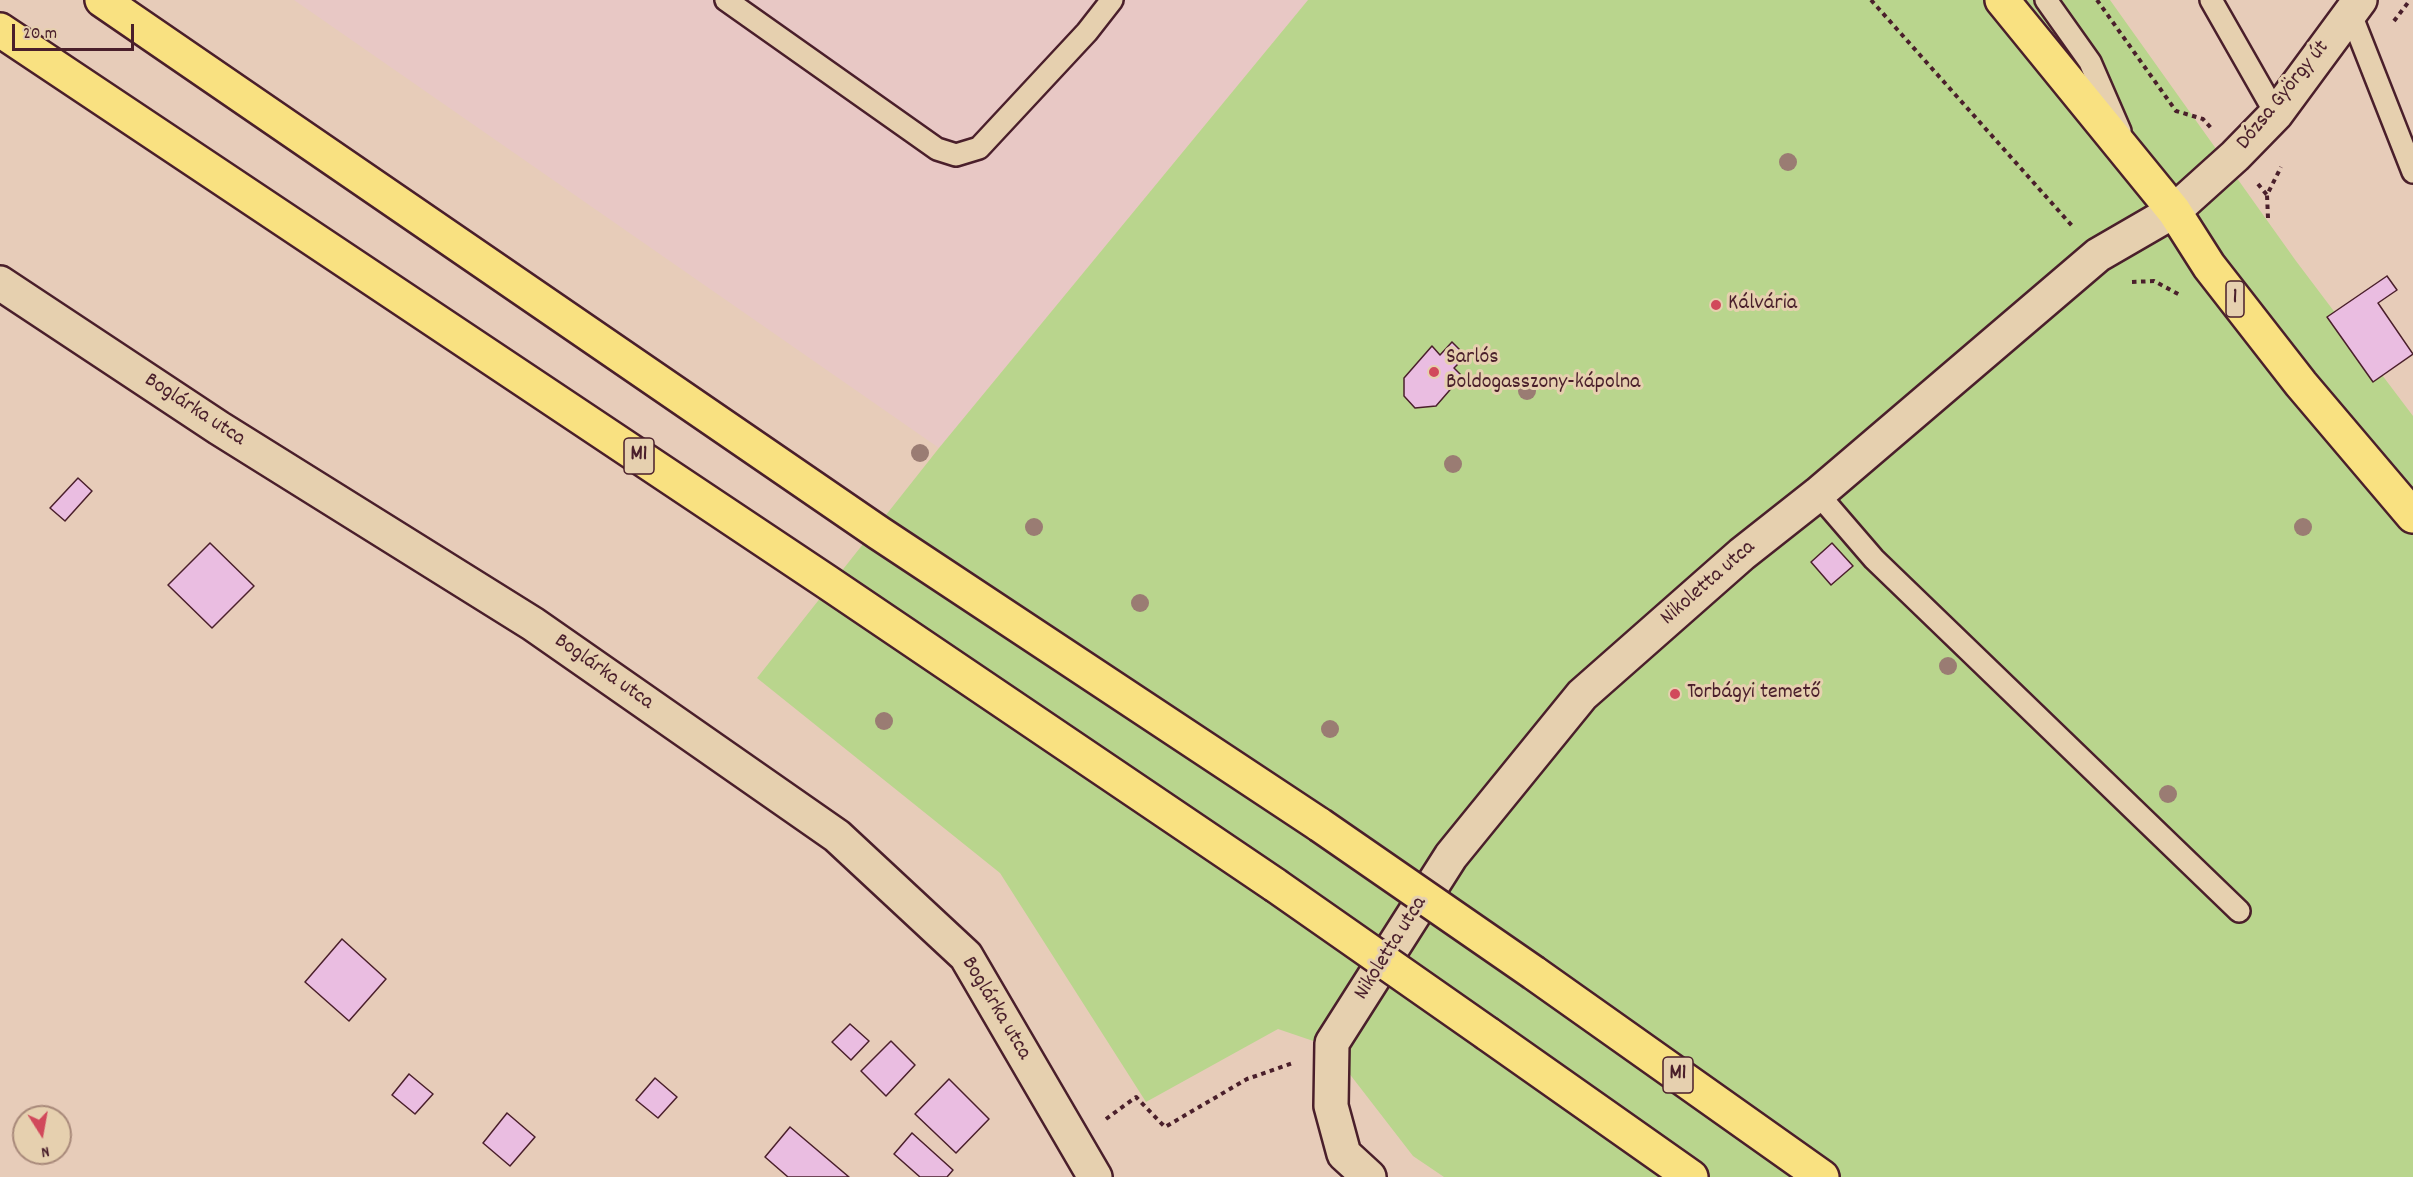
<!DOCTYPE html>
<html>
<head>
<meta charset="utf-8">
<style>
  body { margin:0 }
  #map { position:relative; width:2413px; height:1177px; overflow:hidden; background:#e7ccb9; font-family:Dekko,sans-serif }
  canvas { display:block }
  .north { position:absolute; left:12px; top:1105px; width:60px; height:60px; box-sizing:border-box; background:#e6d0af; border:2px solid #a8897a; border-radius:50%; rotate:169deg; font-size:16px; font-weight:700; line-height:24px; text-align:center; color:#4a1f2b }
  .north::after { content:''; display:block; margin:auto; width:21px; height:27px; background:#d1495b; clip-path:polygon(50% 0,100% 100%,50% 72%,0 100%) }
  .scale { position:absolute; left:12px; top:24px; width:122px; height:27px; box-sizing:border-box; border:3px solid #4a1f2b; border-top:0; padding-left:8px; font-size:18px; line-height:21px; white-space:nowrap; color:#4a1f2b; -webkit-text-stroke:4px #e6d0af; paint-order:stroke }
</style>
</head>
<body>
<div id="map">
<canvas width="2413" height="1177"></canvas>
<div class="north">N</div>
<div class="scale">20 m</div>
</div>
<script>
const ctx = document.querySelector('canvas').getContext('2d');
ctx.lineJoin = 'round';
function fill(path, color) { ctx.fillStyle = color; ctx.fill(path, 'evenodd'); }
const poly = rows => new Path2D(rows.map(r => 'M' + r).join(''));
function trace(path, color, width, dash) { ctx.strokeStyle = color; ctx.lineWidth = width; ctx.lineCap = dash ? 'butt' : 'round'; ctx.setLineDash(dash || []); ctx.stroke(path); }
function write(font, color, halo, rows, align = 'center') {
  ctx.font = font + ' Dekko,sans-serif'; ctx.lineWidth = 6; ctx.setLineDash([]); ctx.textBaseline = 'middle'; ctx.strokeStyle = halo; ctx.fillStyle = color; for (const [text, x, y, turn = 0] of rows) {
    ctx.save(); ctx.translate(x, y); ctx.rotate((+turn || 0) * Math.PI / 180); ctx.textAlign = isNaN(turn) ? turn : align; if (halo) ctx.strokeText(text, 0, 0); ctx.fillText(text, 0, 0); ctx.restore();
  }
}
const built = poly([
  [294,0,1308,0,939,448]
]);
const green = poly([
  [1308,0,2110,0,2296,261,2413,416,2413,1177,1444,1177,1413,1156,1328,1046,1278,1029,1146,1102,1000,873,757,678,939,448]
]);
const building = poly([
  [2387,276,2397,290,2378,303,2413,354,2373,382,2327,317,2387,276],
  [1452,342,1466,356,1454,368,1462,376,1436,406,1415,408,1404,396,1404,378,1432,346,1440,355,1452,342],
  [78,478,92,491,65,521,50,508,78,478],
  [210,543,254,586,212,628,168,585,210,543],
  [1832,543,1853,566,1831,585,1811,562,1832,543],
  [342,939,386,979,349,1021,305,982,342,939],
  [850,1024,869,1041,851,1060,832,1042,850,1024],
  [891,1041,915,1065,886,1096,861,1071,891,1041],
  [409,1074,433,1094,415,1114,392,1095,409,1074],
  [655,1078,677,1097,658,1118,636,1100,655,1078],
  [949,1079,989,1119,956,1153,915,1114,949,1079],
  [507,1113,535,1137,510,1166,483,1143,507,1113],
  [790,1127,849,1177,788,1177,765,1157,790,1127],
  [912,1133,953,1170,947,1177,920,1177,894,1154,912,1133]
]);
const path = poly([
  [1871,0,2074,228],
  [2097,0,2176,111,2203,119,2211,128],
  [2394,21,2410,0],
  [2258,184,2267,195],
  [2268,218,2267,195,2281,167],
  [2132,282,2154,281,2180,295],
  [1106,1119,1136,1097,1165,1127,1247,1079,1293,1063]
]);
const service = poly([
  [726,0,937,149,956,155,979,148,1087,32,1112,0],
  [2046,0,2090,62,2120,131],
  [2211,0,2276,114],
  [2350,12,2413,172],
  [1818,494,1874,559,2239,911]
]);
const minor = poly([
  [0,283,219,428,533,624,837,836,966,956,1095,1177],
  [1369,1177,1344,1154,1331,1106,1332,1043,1451,856,1582,695,1742,554,1818,494,2098,255,2174,211]
]);
const tertiary = poly([
  [2174,211,2235,156,2276,114,2360,0]
]);
const primary = poly([
  [2002,0,2174,211,2209,266,2301,384,2413,516]
]);
const motorway = poly([
  [102,0,879,533,1320,825],
  [0,30,827,582,1275,885],
  [1534,973,1822,1177],
  [1488,1034,1691,1177]
]);
const motorwayBridge = poly([
  [1320,825,1534,973],
  [1275,885,1488,1034]
]);
const trees = [
  [1788,162],
  [1527,391],
  [920,453],
  [1453,464],
  [1034,527],
  [2303,527],
  [1140,603],
  [1948,666],
  [884,721],
  [1330,729],
  [2168,794]
];
const markers = [
  [1716,305,6,"#d1495b"],
  [1434,372,6,"#d1495b"],
  [1675,694,6,"#d1495b"]
];
const shields = [
  [2235,299,18],
  [639,456,30],
  [1678,1075,30]
];
const shieldNames = [
  ["1",2235,299],
  ["M1",639,456],
  ["M1",1678,1075]
];
const streetNames = [
  ["Dózsa György út",2284,96,-51],
  ["Boglárka utca",194,411,33],
  ["Nikoletta utca",1709,584,-41],
  ["Boglárka utca",603,673,35],
  ["Nikoletta utca",1392,949,-58],
  ["Boglárka utca",995,1009,59]
];
const poiNames = [
  ["Kálvária",1728,305],
  ["Sarlós",1446,359],
  ["Boldogasszony-kápolna",1446,384],
  ["Torbágyi temető",1687,694]
];
fill(built, '#e8c8c5');
fill(green, '#b9d58d');
fill(building, '#eabde1');
trace(building, '#4a1f2b', 1.5);
trace(service, '#4a1f2b', 26);
trace(minor, '#4a1f2b', 38);
trace(tertiary, '#4a1f2b', 38);
trace(primary, '#4a1f2b', 38);
trace(motorway, '#4a1f2b', 38);
trace(path, '#4a1f2b', 4, [4.5, 4.5]);
trace(service, '#e6d0af', 21);
trace(minor, '#e6d0af', 33);
trace(tertiary, '#e6d0af', 33);
trace(primary, '#f9e181', 33);
trace(motorway, '#f9e181', 33);
trace(motorwayBridge, '#4a1f2b', 38, []);
trace(motorwayBridge, '#f9e181', 33);
ctx.fillStyle = '#9a7c73';
for (const [x, y] of trees) { ctx.beginPath(); ctx.arc(x, y, 9, 0, 2 * Math.PI); ctx.fill(); }
for (const [x, y, r, color] of markers) { const dot = new Path2D(); dot.arc(x, y, r, 0, 2 * Math.PI); ctx.fillStyle = color; ctx.fill(dot); trace(dot, '#e6d0af', 2); }
for (const [x, y, w] of shields) { const box = new Path2D(); box.roundRect(x - w / 2, y - 18, w, 36, 4.5); ctx.fillStyle = '#e6d0af'; ctx.fill(box); trace(box, '#4a1f2b', 1.5); }
write('bold 21px', '#4a1f2b', null, shieldNames);
write('22px', '#4a1f2b', '#e6d0af', streetNames);
write('22px', '#4a1f2b', '#e6d0af', poiNames, 'left');
</script>
</body>
</html>
